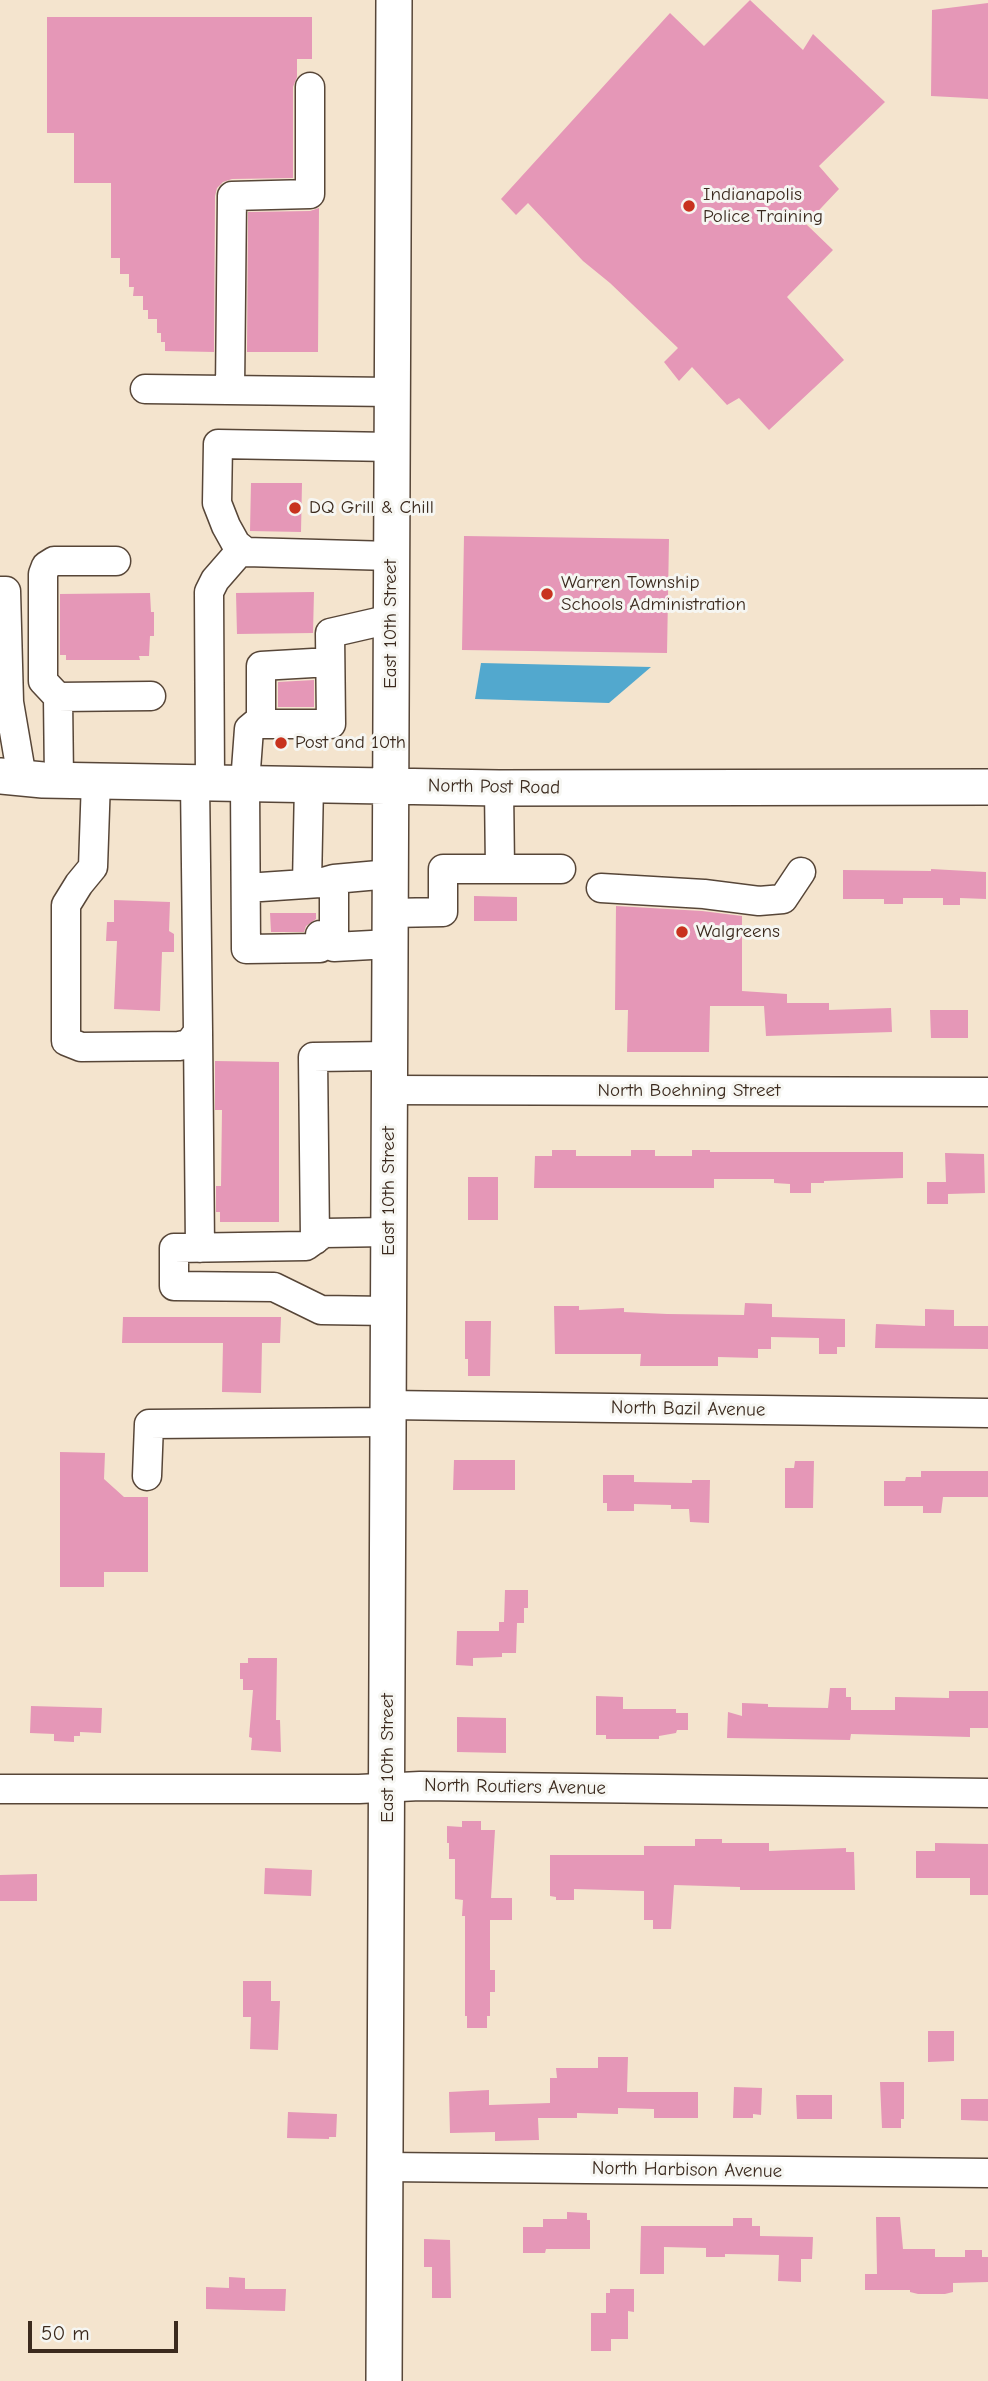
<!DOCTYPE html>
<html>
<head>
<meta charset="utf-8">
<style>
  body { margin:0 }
  #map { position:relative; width:988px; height:2381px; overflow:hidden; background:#f4e4ce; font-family:"Comic Neue",sans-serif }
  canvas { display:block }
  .scale { position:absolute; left:28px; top:2321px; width:150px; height:32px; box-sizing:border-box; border:4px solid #3b2a1e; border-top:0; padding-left:9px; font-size:21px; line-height:24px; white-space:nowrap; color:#3b2a1e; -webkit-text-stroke:5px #f6f6f2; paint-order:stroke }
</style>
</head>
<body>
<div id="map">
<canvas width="988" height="2381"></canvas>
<div class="scale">50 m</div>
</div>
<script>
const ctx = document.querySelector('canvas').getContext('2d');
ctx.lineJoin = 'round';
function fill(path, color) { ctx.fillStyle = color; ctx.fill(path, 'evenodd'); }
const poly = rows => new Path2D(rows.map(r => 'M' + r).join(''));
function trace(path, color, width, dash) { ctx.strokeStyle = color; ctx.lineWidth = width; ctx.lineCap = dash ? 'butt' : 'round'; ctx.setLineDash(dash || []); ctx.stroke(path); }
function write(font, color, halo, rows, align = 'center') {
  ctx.font = font + ' "Comic Neue",sans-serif'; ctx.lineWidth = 6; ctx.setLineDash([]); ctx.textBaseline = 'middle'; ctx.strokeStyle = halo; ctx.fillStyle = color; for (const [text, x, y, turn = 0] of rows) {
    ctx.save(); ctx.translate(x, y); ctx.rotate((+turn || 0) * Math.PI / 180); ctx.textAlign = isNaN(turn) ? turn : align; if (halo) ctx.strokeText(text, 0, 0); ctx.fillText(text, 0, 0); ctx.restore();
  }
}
const water = poly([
  [481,663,651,667,609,703,475,699]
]);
const building = poly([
  [750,0,803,50,813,34,885,102,819,166,839,189,806,224,833,250,787,297,844,360,769,430,739,398,727,405,692,367,679,381,664,362,678,348,610,283,583,261,528,203,516,215,501,199,670,13,704,46],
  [988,3,988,99,931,96,932,10],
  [47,17,312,17,312,59,297,59,297,77,293,87,293,178,232,179,223,182,217,188,215,196,214,352,165,351,165,342,161,342,161,333,157,333,157,319,148,319,148,310,143,310,143,296,133,296,134,287,129,287,129,274,120,274,120,258,111,258,111,183,74,183,74,133,47,133],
  [319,208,318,352,247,352,248,212,310,211],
  [251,483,302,483,301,532,250,531],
  [464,536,669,539,667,653,462,650],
  [314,592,313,633,237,634,236,593],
  [150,593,151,612,154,612,154,636,150,636,149,656,139,656,140,660,66,660,66,655,60,655,60,594],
  [314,680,314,707,278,707,278,682],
  [931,869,986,872,986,899,960,898,960,905,943,905,943,898,903,898,903,904,884,904,884,899,843,899,843,870,931,871],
  [474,896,517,897,517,921,474,921],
  [114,900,170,902,169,931,174,934,174,952,162,952,160,1011,114,1009,117,941,106,941,107,922,114,922],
  [616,906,702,911,742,916,742,991,787,994,787,1003,829,1003,829,1010,891,1008,892,1032,766,1036,764,1006,710,1006,709,1052,627,1052,628,1010,615,1010],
  [270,913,316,913,316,919,306,926,304,932,271,932],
  [930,1010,968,1010,968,1038,931,1038],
  [215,1061,279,1062,279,1222,220,1222,220,1212,216,1212,216,1186,221,1186,222,1110,215,1110],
  [552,1150,576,1150,576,1156,631,1156,631,1150,655,1150,655,1156,692,1156,692,1150,710,1150,710,1152,903,1152,903,1178,824,1181,824,1183,811,1183,811,1193,790,1193,790,1184,774,1183,774,1179,714,1179,714,1188,534,1188,535,1156,552,1156],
  [945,1153,984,1154,985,1193,948,1194,948,1204,927,1204,927,1182,946,1182],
  [468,1177,498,1177,498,1220,468,1220],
  [745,1303,772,1304,772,1317,845,1319,845,1347,837,1347,837,1354,819,1354,819,1338,771,1337,771,1349,758,1349,758,1358,718,1357,718,1366,640,1366,641,1354,555,1354,554,1306,579,1306,579,1310,624,1308,624,1312,667,1314,744,1315],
  [925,1309,954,1310,954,1326,988,1326,988,1349,875,1348,876,1324,925,1326],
  [123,1317,281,1317,280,1343,262,1343,261,1393,222,1392,223,1343,122,1343],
  [465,1321,491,1321,490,1376,468,1376,468,1359,465,1359],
  [60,1452,105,1453,104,1479,124,1497,148,1497,148,1572,104,1572,104,1587,60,1587],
  [454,1460,515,1460,515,1490,453,1490],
  [795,1461,814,1461,813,1508,785,1508,785,1468,794,1468],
  [921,1471,988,1471,988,1497,943,1497,941,1513,923,1513,923,1506,884,1506,884,1481,905,1481,906,1477,921,1477],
  [603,1475,634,1475,634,1482,692,1483,692,1480,710,1480,709,1523,690,1522,689,1509,671,1509,671,1505,634,1504,634,1511,607,1511,607,1503,603,1503],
  [505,1590,528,1590,528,1608,524,1608,524,1623,517,1623,516,1653,502,1653,502,1657,473,1658,473,1666,456,1665,457,1631,499,1631,499,1622,504,1622],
  [248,1658,277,1658,276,1720,280,1720,281,1752,251,1750,252,1738,249,1737,253,1690,243,1690,243,1679,240,1679,240,1663,248,1663],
  [830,1688,846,1688,846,1697,851,1697,851,1710,895,1710,895,1697,949,1698,949,1691,988,1691,988,1728,970,1728,970,1737,851,1734,850,1740,727,1738,728,1712,742,1716,742,1703,768,1704,768,1707,828,1708],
  [596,1696,623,1697,623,1709,676,1709,676,1713,688,1713,688,1730,677,1730,676,1733,659,1736,659,1739,606,1739,606,1735,596,1735],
  [31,1706,102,1708,101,1733,80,1732,80,1736,74,1736,74,1742,54,1741,54,1734,30,1733],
  [457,1717,506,1718,506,1753,457,1752],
  [462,1821,481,1821,481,1830,495,1830,491,1898,512,1898,512,1920,490,1920,490,1970,495,1970,495,1992,490,1992,490,2016,487,2016,487,2028,467,2028,467,2016,465,2016,465,1916,462,1916,463,1900,455,1899,455,1859,449,1859,449,1843,447,1843,447,1826,462,1827],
  [695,1839,722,1839,722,1843,769,1843,769,1851,846,1848,846,1852,854,1852,855,1890,740,1890,740,1887,674,1885,671,1929,653,1929,653,1920,644,1920,644,1891,574,1889,574,1900,556,1900,556,1897,550,1896,550,1855,644,1855,644,1846,695,1846],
  [935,1843,988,1844,988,1895,970,1895,970,1878,916,1878,916,1851,935,1851],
  [265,1868,312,1870,311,1896,264,1894],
  [37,1874,37,1901,0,1901,0,1875],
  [243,1981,271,1981,271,2001,280,2001,278,2050,250,2049,251,2017,243,2017],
  [928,2031,954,2031,954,2061,928,2062],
  [598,2057,628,2057,627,2092,698,2092,698,2118,654,2118,654,2109,618,2108,618,2114,577,2113,577,2118,538,2118,539,2140,495,2141,495,2132,450,2133,449,2092,489,2090,489,2105,550,2103,550,2078,557,2078,556,2068,598,2068],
  [880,2082,904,2082,904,2119,901,2119,901,2128,882,2128],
  [734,2087,762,2088,761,2115,753,2114,753,2118,733,2118],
  [796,2095,832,2095,832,2119,797,2119],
  [961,2099,988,2099,988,2121,961,2120],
  [288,2112,337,2114,336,2137,329,2137,329,2139,287,2138],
  [567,2212,587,2213,587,2220,590,2220,590,2249,546,2249,545,2253,523,2253,523,2227,543,2227,543,2219,567,2219],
  [876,2217,900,2217,903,2249,935,2249,935,2257,965,2257,965,2250,982,2250,982,2257,988,2257,988,2282,953,2283,953,2292,945,2294,918,2294,910,2292,910,2290,865,2290,865,2274,877,2274],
  [733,2218,752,2218,752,2226,760,2226,760,2236,813,2237,812,2259,801,2259,801,2282,778,2281,779,2255,725,2254,725,2257,706,2257,706,2248,664,2247,664,2274,640,2274,641,2226,733,2226],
  [424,2239,450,2240,451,2298,432,2298,432,2267,424,2267],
  [229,2277,245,2278,245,2289,286,2289,285,2311,206,2309,206,2287,229,2288],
  [610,2289,634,2289,634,2312,628,2311,628,2339,611,2339,611,2351,591,2351,591,2313,606,2313,606,2293,610,2293]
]);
const minor = poly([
  [145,389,392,392],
  [230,390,232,196,310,194,310,87],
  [391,556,246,552,236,544,226,526,217,503,218,444,392,447],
  [0,591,6,591,9,702,22,778],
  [58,697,151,696],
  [261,724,261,666,330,662],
  [59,780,58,697,43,681,43,574,46,566,54,561,116,561],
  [96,780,93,867,79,884,66,905,66,1041,81,1047,179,1046,189,1044,198,1032,195,782],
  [210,782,209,592,215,580,242,549],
  [499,788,500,869],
  [334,879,334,947,390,944],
  [307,884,309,784],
  [246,888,320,883,334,879,390,874],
  [601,888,704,894,759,901,783,899,801,872],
  [390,913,443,912,443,869,561,869],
  [320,935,320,948,246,949,245,783,249,729,255,724,331,724,330,633,391,619],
  [198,1032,200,1248],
  [389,1090,988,1092],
  [315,1240,313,1057,389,1056],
  [388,1311,321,1310,274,1287,174,1286,174,1248,306,1246,324,1233,388,1232],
  [388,1405,988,1413],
  [147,1476,149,1424,389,1422],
  [0,1789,359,1789,420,1786,988,1793],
  [385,2167,988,2173]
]);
const major = poly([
  [0,776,43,780,499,788,988,787],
  [384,2381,394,0]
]);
const markers = [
  [689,206,7,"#c8321e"],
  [295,508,7,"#c8321e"],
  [547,594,7,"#c8321e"],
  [281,743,7,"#c8321e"],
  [682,932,7,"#c8321e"]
];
const poiNames = [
  ["Indianapolis",703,195],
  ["Police Training",703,217],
  ["DQ Grill & Chill",309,508],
  ["Warren Township",561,583],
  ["Schools Administration",561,605],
  ["Post and 10th",295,743],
  ["Walgreens",696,932]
];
const streetNames = [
  ["East 10th Street",391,624,-90],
  ["North Post Road",494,787,1],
  ["North Boehning Street",689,1091],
  ["East 10th Street",389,1191,-90],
  ["North Bazil Avenue",688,1409,1],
  ["East 10th Street",388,1758,-90],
  ["North Routiers Avenue",515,1787,1],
  ["North Harbison Avenue",687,2170,1]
];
fill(water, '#52a8ce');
fill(building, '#e597b7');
trace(minor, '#574638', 31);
trace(major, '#574638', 38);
trace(minor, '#fff', 28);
trace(major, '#fff', 35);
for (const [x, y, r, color] of markers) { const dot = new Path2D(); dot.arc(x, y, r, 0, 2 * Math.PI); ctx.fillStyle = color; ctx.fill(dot); trace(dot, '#f6f6f2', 2.5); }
write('19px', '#3b2a1e', '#f6f6f2', poiNames, 'left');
write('19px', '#3b2a1e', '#f6f6f2', streetNames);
</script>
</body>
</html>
